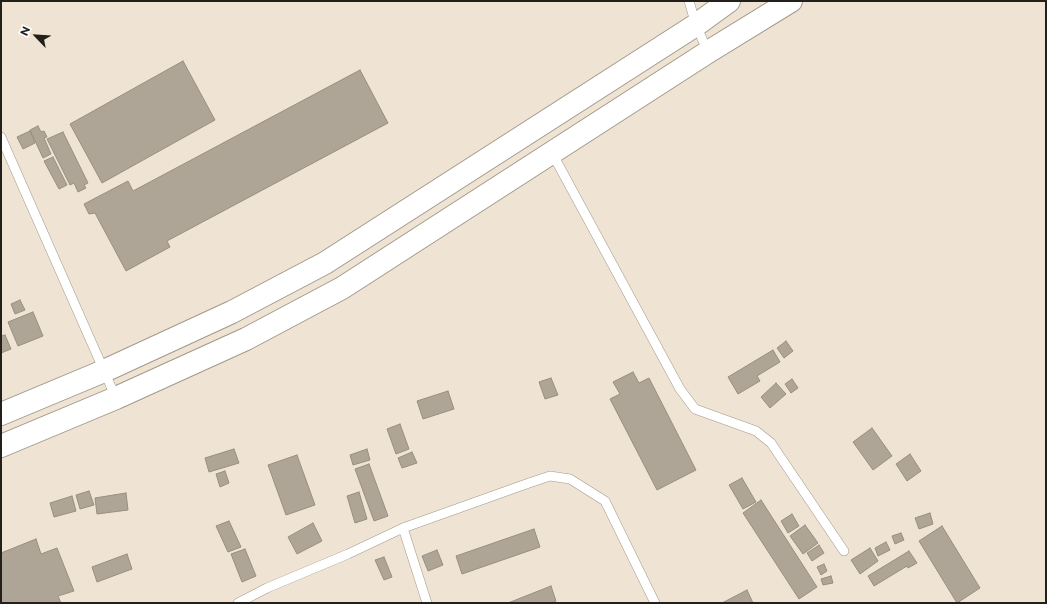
<!DOCTYPE html>
<html>
<head>
<meta charset="utf-8">
<style>
  body { margin:0 }
  #map { position:relative; width:1047px; height:604px; overflow:hidden; background:#efe4d4; font-family:Montserrat,sans-serif }
  canvas { display:block }
  .frame { position:absolute; inset:0; border:2px solid #231f1a; pointer-events:none }
  .north { position:absolute; left:16px; top:16px; width:40px; height:40px; -webkit-text-stroke:3px #fff; paint-order:stroke; rotate:295deg; font-size:11px; font-weight:700; line-height:16px; text-align:center; color:#231f1a }
  .north::after { content:''; display:block; margin:auto; width:14px; height:18px; background:#231f1a; clip-path:polygon(50% 0,100% 100%,50% 72%,0 100%) }
</style>
</head>
<body>
<div id="map">
<canvas width="1047" height="604"></canvas>
<div class="frame"></div>
<div class="north">N</div>
</div>
<script>
const ctx = document.querySelector('canvas').getContext('2d');
ctx.lineJoin = 'round';
function fill(path, color) { ctx.fillStyle = color; ctx.fill(path, 'evenodd'); }
const poly = rows => new Path2D(rows.map(r => 'M' + r).join(''));
function trace(path, color, width, dash) { ctx.strokeStyle = color; ctx.lineWidth = width; ctx.lineCap = dash ? 'butt' : 'round'; ctx.setLineDash(dash || []); ctx.stroke(path); }
const building = poly([
  [183,61,215,120,102,183,70,124,183,61],
  [360,70,388,123,167,241,170,247,126,271,95,213,89,214,84,204,128,181,133,191,360,70],
  [38,126,41,132,44,131,47,137,44,138,51,154,43,158,30,130,38,126],
  [30,131,35,143,23,149,17,137,30,131],
  [63,132,88,183,84,185,86,188,78,192,74,183,70,185,47,139,63,132],
  [53,157,67,185,59,189,44,161,53,157],
  [20,300,25,310,15,314,11,304,20,300],
  [33,312,43,336,18,346,8,322,33,312],
  [5,335,11,349,1,353,1,336,5,335],
  [786,341,793,351,784,358,777,348,786,341],
  [773,350,780,362,757,376,760,381,738,394,728,377,773,350],
  [633,372,639,383,649,378,696,470,657,490,610,399,620,394,613,382,633,372],
  [551,378,558,395,545,399,539,382,551,378],
  [792,379,798,388,791,393,785,384,792,379],
  [776,383,786,394,770,408,761,397,776,383],
  [448,391,454,409,423,419,417,401,448,391],
  [400,424,409,449,396,454,387,429,400,424],
  [872,428,892,456,873,470,853,442,872,428],
  [234,449,239,463,209,472,205,458,234,449],
  [367,449,370,460,353,465,350,455,367,449],
  [412,452,417,463,402,468,398,458,412,452],
  [910,454,921,471,907,481,896,464,910,454],
  [297,455,315,505,286,515,268,465,297,455],
  [369,464,388,516,374,521,355,469,369,464],
  [225,471,229,483,220,487,216,474,225,471],
  [742,478,756,502,743,509,729,485,742,478],
  [89,491,94,505,80,509,76,495,89,491],
  [359,492,367,519,355,523,347,496,359,492],
  [126,493,128,510,97,514,95,498,126,493],
  [72,496,76,511,54,517,50,503,72,496],
  [761,500,817,587,799,599,743,513,761,500],
  [930,513,933,524,919,529,915,518,930,513],
  [792,514,799,526,788,533,781,521,792,514],
  [229,521,241,547,228,552,216,526,229,521],
  [313,523,322,541,297,554,288,537,313,523],
  [805,525,818,543,803,554,790,536,805,525],
  [942,526,980,588,957,603,919,541,942,526],
  [534,529,540,547,462,574,456,556,534,529],
  [901,533,904,540,895,544,892,536,901,533],
  [36,539,41,554,57,548,74,591,58,596,61,603,1,603,1,553,36,539],
  [886,542,890,550,878,556,875,548,886,542],
  [819,545,824,553,812,561,807,553,819,545],
  [870,548,878,561,860,574,851,560,870,548],
  [245,549,256,576,242,582,231,554,245,549],
  [437,550,443,565,428,571,422,556,437,550],
  [909,551,917,563,908,568,907,566,874,586,868,576,909,551],
  [127,554,132,569,97,582,92,567,127,554],
  [384,557,392,577,384,580,375,560,384,557],
  [824,564,827,571,821,575,817,567,824,564],
  [831,576,833,583,823,585,821,579,831,576],
  [551,586,556,601,551,603,508,603,551,586],
  [747,590,753,603,722,603,747,590]
]);
const lane = poly([
  [689,1,696,25,708,52],
  [1,137,116,398],
  [552,153,680,389,695,409,756,431,771,443,844,551],
  [403,528,427,603],
  [238,603,267,588,348,554,403,528,529,483,550,476,570,479,605,501,655,603]
]);
const secondary = poly([
  [1,414,104,371,232,312,325,263,696,25,729,1],
  [1,446,116,398,246,339,342,288,708,52,791,1]
]);
fill(building, '#afa596');
trace(building, '#988e80', 1);
trace(lane, '#a2998a', 10);
trace(secondary, '#a2998a', 24);
trace(lane, '#fff', 9);
trace(secondary, '#fff', 22);
</script>
</body>
</html>
